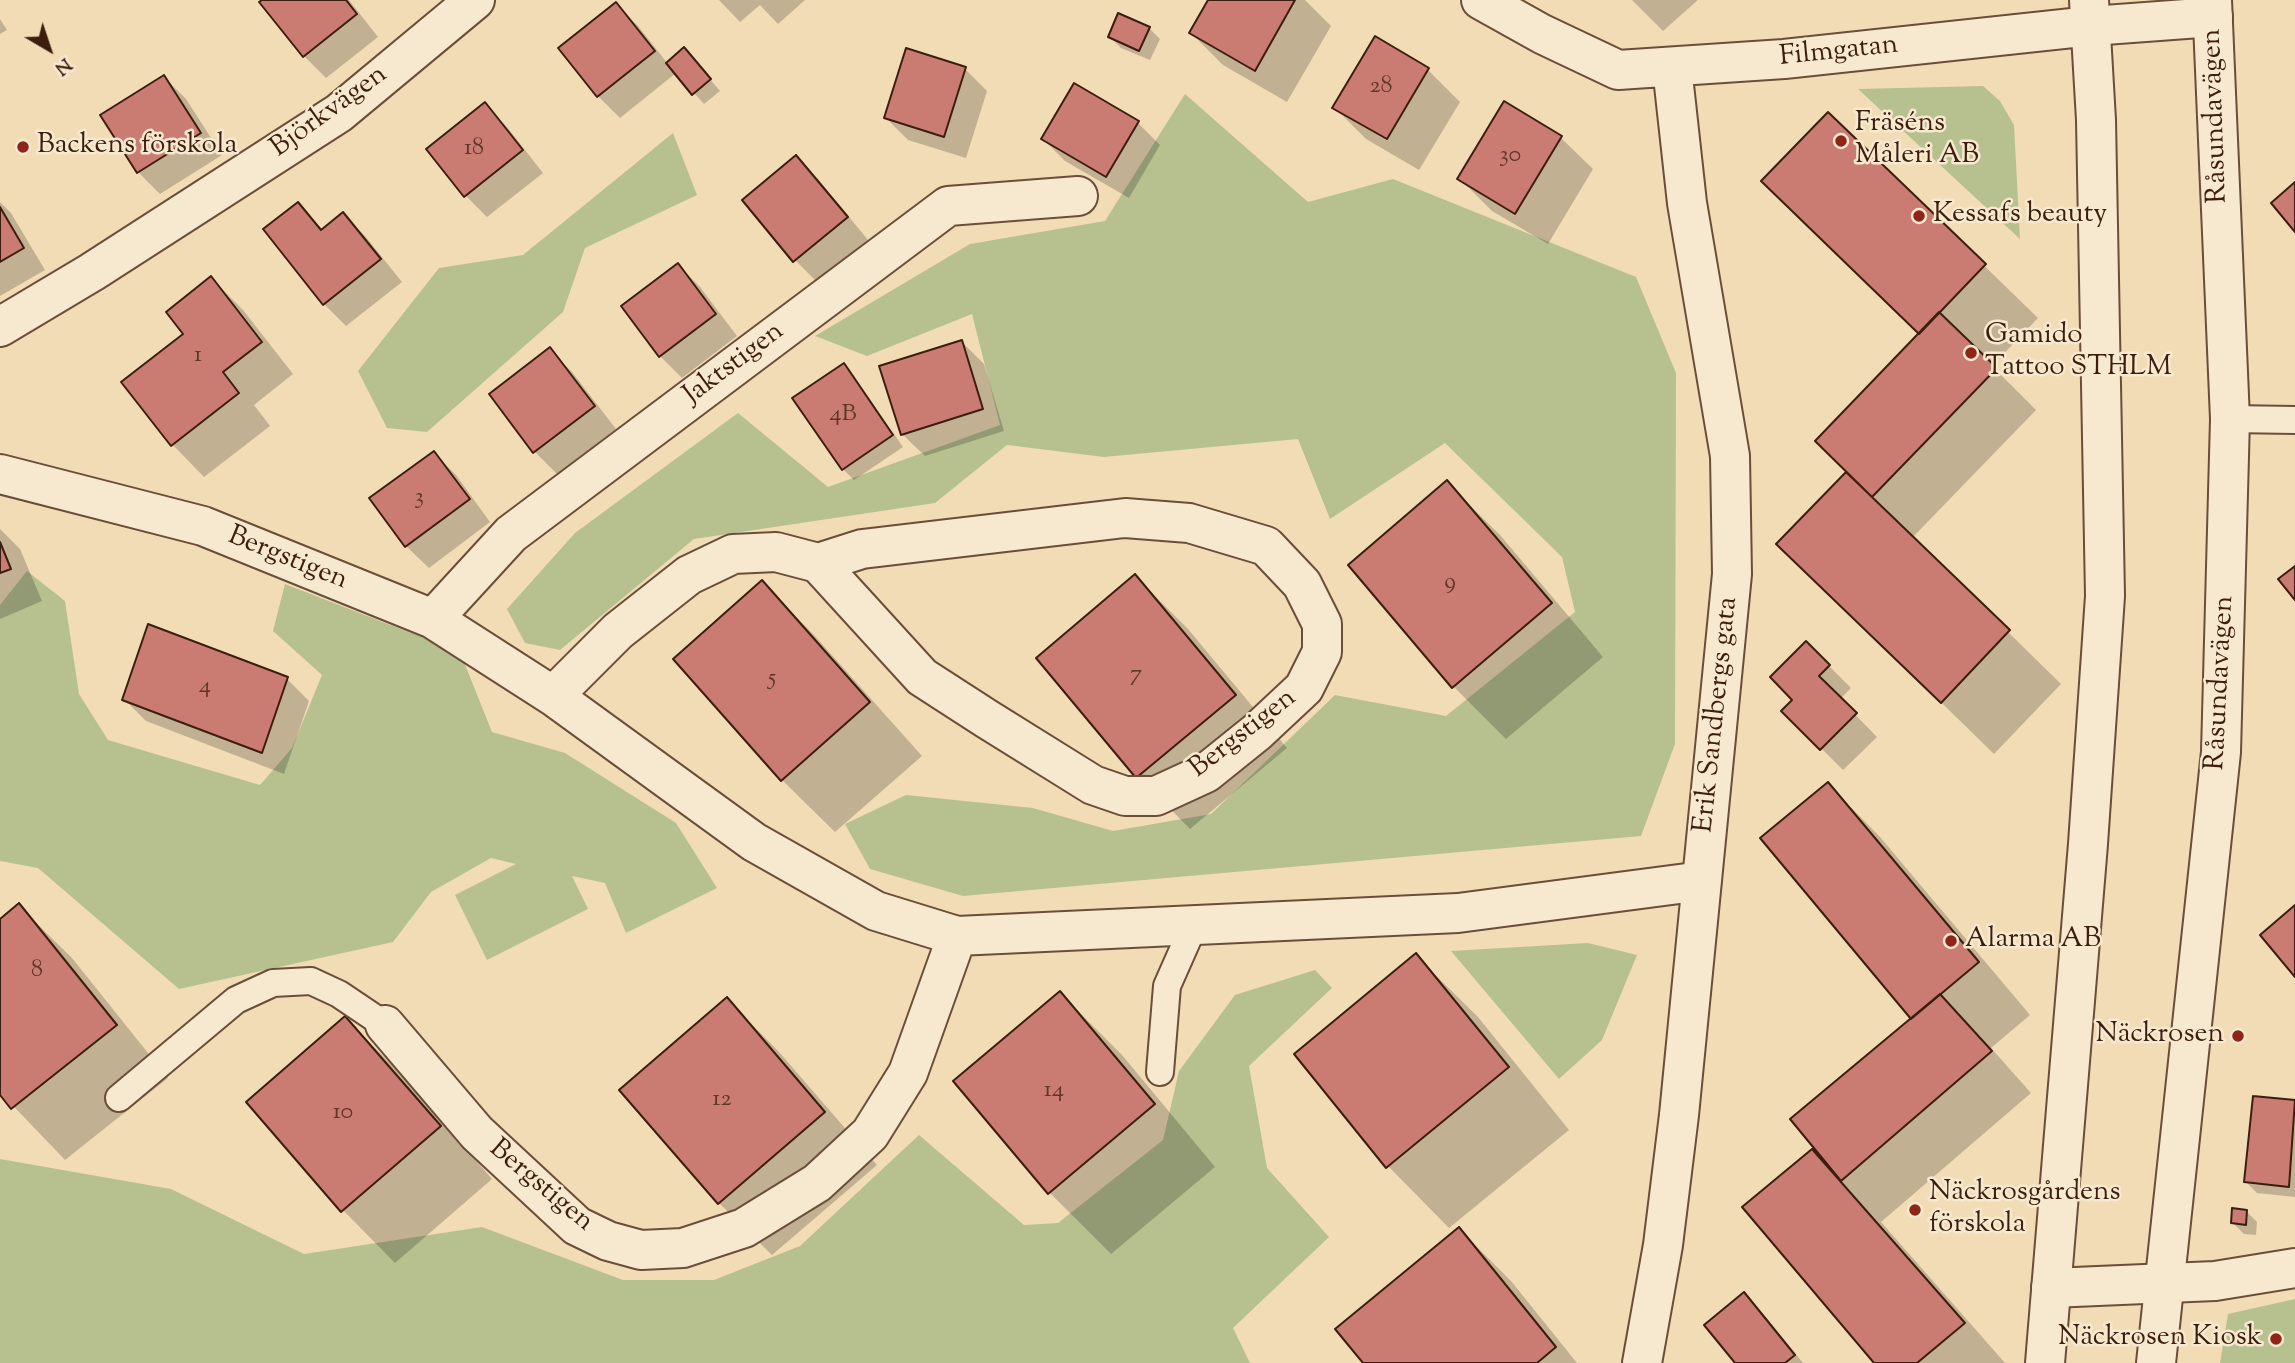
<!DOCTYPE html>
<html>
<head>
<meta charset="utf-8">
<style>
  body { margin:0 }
  #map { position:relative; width:2295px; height:1363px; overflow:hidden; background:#f2dcb6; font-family:"Sorts Mill Goudy",serif }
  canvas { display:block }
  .north { position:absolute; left:14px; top:14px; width:70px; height:70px; -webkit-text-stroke:5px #f7e8d0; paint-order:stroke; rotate:141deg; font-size:19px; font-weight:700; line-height:28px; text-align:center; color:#3d1e0e }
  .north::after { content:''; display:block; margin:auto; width:24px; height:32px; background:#3d1e0e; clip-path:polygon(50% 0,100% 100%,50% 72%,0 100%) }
</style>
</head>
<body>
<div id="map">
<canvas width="2295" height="1363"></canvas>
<div class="north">N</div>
</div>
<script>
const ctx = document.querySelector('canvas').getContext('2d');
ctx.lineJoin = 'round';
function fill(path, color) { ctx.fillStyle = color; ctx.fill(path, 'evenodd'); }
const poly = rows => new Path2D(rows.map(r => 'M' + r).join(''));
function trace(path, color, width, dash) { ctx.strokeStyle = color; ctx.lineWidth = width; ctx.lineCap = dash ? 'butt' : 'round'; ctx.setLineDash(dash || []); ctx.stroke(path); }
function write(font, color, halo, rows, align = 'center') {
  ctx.font = font + ' "Sorts Mill Goudy",serif'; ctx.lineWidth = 5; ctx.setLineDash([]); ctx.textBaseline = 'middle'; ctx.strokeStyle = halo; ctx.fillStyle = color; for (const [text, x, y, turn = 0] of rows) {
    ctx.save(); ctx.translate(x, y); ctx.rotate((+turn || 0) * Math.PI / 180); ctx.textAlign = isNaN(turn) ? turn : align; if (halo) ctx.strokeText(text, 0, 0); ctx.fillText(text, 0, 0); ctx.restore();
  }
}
const green = poly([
  [1983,86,2000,101,2014,125,2020,239,1858,89],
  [1185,94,1308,202,1393,179,1636,277,1676,373,1675,744,1641,836,963,896,870,869,845,824,906,795,1033,808,1113,831,1211,814,1335,695,1446,716,1575,612,1562,557,1445,443,1330,519,1298,439,1104,457,1007,445,935,503,694,539,560,650,525,643,507,609,575,533,738,413,828,487,1000,425,972,314,867,356,815,336,970,244,1105,221],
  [673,133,697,195,585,248,563,312,427,432,387,428,358,371,439,268,523,255],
  [27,571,65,601,79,694,108,740,260,785,292,748,322,675,273,631,285,584,460,652,492,732,565,753,676,823,717,888,626,933,605,883,572,876,588,909,487,960,455,895,516,864,491,858,431,892,393,942,179,989,38,868,0,861,0,605],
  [1588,943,1637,955,1602,1040,1559,1079,1451,951],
  [1315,970,1332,988,1249,1066,1267,1168,1329,1237,1233,1328,1250,1363,0,1363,0,1159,171,1189,304,1254,482,1227,623,1280,714,1280,800,1246,919,1135,1024,1225,1058,1223,1163,1140,1179,1071,1235,995],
  [2295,1299,2295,1363,2220,1363,2228,1314]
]);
const shadow = poly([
  [265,0,349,0,378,37,326,78,304,56],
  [719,0,805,0,778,24,760,5,740,22],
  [1210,0,1305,0,1331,26,1287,102,1223,65,1191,33],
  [1632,0,1698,0,1663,31],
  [616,4,638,26,668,64,695,61,720,91,704,104,676,73,620,118,598,96,560,48],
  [0,19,7,30,0,34],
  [1149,28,1160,39,1150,60,1121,48,1110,37],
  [965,69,987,91,966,158,908,140,886,118],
  [1428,70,1460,102,1419,170,1366,139,1334,107],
  [164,77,186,99,222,155,160,194,138,172],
  [485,105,507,127,543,173,487,217,465,195],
  [1828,114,2038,318,1992,366,2036,410,1912,538,2061,684,1994,754,1779,544,1848,473,1920,335],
  [1138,123,1160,145,1129,198,1065,161,1043,139],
  [1560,137,1593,169,1548,244,1492,211,1460,179],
  [796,157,818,179,868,240,817,282,795,260],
  [0,202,11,213,45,270,0,296],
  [298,204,323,230,343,214,365,236,402,282,346,326,324,304,265,230],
  [678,265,700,287,737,336,682,378,660,356],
  [211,278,243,310,293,374,254,405,270,426,204,477,172,444,185,335],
  [962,342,984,364,1004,431,925,456,902,434],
  [550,350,572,372,616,429,557,474,535,452],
  [844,365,854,376,903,447,854,480,843,469],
  [434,453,456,475,490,522,429,568,406,546],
  [1447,483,1500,535,1603,657,1506,739,1453,686],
  [0,529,20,549,42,601,0,619],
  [1135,576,1188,629,1287,748,1190,829,1138,776],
  [762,582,814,635,922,756,835,832,782,780],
  [1806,643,1851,688,1840,699,1877,737,1843,770,1784,711,1795,700],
  [287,679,309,701,284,774,146,721,124,699],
  [1828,784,1880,837,2030,1015,1991,1048,2031,1093,1881,1222,2005,1363,1876,1363,1812,1152,1828,1167,1830,1165,1913,1019],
  [19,906,72,958,168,1078,65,1160,0,1092,0,921],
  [1416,956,1478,1017,1569,1130,1449,1228,1388,1166],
  [1060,993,1122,1055,1215,1167,1111,1254,1050,1193,956,1081],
  [727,999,779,1052,877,1165,772,1255,719,1203],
  [345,1018,398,1071,492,1179,395,1263,343,1210],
  [2254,1098,2295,1102,2295,1197,2257,1193,2246,1182],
  [2246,1211,2257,1222,2256,1235,2244,1234,2233,1223],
  [1459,1229,1511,1281,1577,1363,1365,1363],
  [1744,1295,1766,1317,1803,1363,1737,1363]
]);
const building = poly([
  [262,0,346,0,357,14,303,57,259,2,262,0],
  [1208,0,1295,0,1255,71,1189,33,1208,0],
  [616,2,655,51,597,97,558,48,616,2],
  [1118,13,1150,27,1139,51,1108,37,1118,13],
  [1375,36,1429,68,1387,139,1332,108,1375,36],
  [684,47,711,79,692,95,666,63,684,47],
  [906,48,966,67,944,137,884,118,906,48],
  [164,75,201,133,137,173,100,115,164,75],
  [1074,83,1139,121,1106,177,1041,139,1074,83],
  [1504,101,1562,136,1515,214,1457,179,1504,101],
  [485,102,523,150,464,197,426,149,485,102],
  [1828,112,1986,264,1919,334,1761,181,1828,112],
  [796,155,848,217,793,262,742,200,796,155],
  [2295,182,2295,232,2271,203,2295,182],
  [298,202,321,230,343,212,381,259,323,305,263,229,298,202],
  [0,207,24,248,0,262,0,207],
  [678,263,716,314,659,357,621,306,678,263],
  [211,276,262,342,223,372,239,393,171,446,121,382,183,334,166,312,211,276],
  [1939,312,1997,368,1872,497,1815,441,1939,312],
  [962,340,983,409,901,435,879,366,962,340],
  [550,347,595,406,533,453,489,394,550,347],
  [844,363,893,435,842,470,792,398,844,363],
  [434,451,470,499,405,547,369,498,434,451],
  [1846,472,2010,630,1941,703,1776,544,1846,472],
  [1447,480,1552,603,1452,688,1348,565,1447,480],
  [0,542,11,569,0,573,0,542],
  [2295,566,2295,600,2278,579,2295,566],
  [1135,574,1236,695,1136,778,1036,658,1135,574],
  [762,580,870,702,781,781,673,659,762,580],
  [148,624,288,677,262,753,122,700,148,624],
  [1806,641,1830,665,1819,676,1857,713,1820,750,1781,711,1792,700,1770,677,1806,641],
  [1828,782,1979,962,1911,1019,1760,838,1828,782],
  [19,903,117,1025,11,1109,0,1095,0,919,19,903],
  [2295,905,2295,977,2260,935,2295,905],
  [1416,953,1509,1067,1386,1168,1294,1054,1416,953],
  [1060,991,1155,1104,1048,1194,953,1081,1060,991],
  [1940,994,1992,1051,1841,1181,1790,1119,1940,994],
  [727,997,825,1112,718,1204,619,1090,727,997],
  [345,1016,441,1126,341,1212,246,1102,345,1016],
  [2253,1096,2295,1100,2289,1187,2244,1182,2253,1096],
  [1812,1149,1965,1323,1917,1363,1874,1363,1742,1207,1812,1149],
  [2232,1208,2247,1210,2246,1225,2231,1223,2232,1208],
  [1459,1227,1556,1347,1537,1363,1363,1363,1335,1329,1459,1227],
  [1744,1292,1795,1355,1785,1363,1735,1363,1704,1325,1744,1292]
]);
const service = poly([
  [2230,419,2295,420],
  [1160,1072,1167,986,1194,925],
  [119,1098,236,1000,273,983,311,981,339,994,385,1025]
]);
const minor = poly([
  [1481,0,1542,34,1618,70,1784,59,2091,26,2213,17],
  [0,327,92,272,339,113,475,0],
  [0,474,203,526,433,619,553,696,754,842,876,911,957,936,1458,913,1702,881],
  [433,619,511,534,948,206,1078,196],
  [553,696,618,631,689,575,733,554,776,552,818,563,922,677,987,719,1093,785,1125,796,1156,796,1206,773,1257,732,1304,688,1322,652,1322,624,1302,584,1266,546,1189,523,1125,518,862,549,818,563],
  [385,1025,477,1133,577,1226,608,1241,641,1250,683,1248,744,1228,817,1183,870,1134,908,1073,957,936],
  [2051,1288,2215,1281,2295,1268],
  [1642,1363,1663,1245,1679,1115,1732,574,1730,456,1687,203,1672,67]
]);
const tertiary = poly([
  [2045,1363,2088,844,2105,596,2096,120,2089,0],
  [2156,1363,2221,752,2230,419,2212,0]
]);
const markers = [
  [1841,141,7,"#8f2418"],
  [23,147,7,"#8f2418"],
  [1919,216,7,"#8f2418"],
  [1971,353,7,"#8f2418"],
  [1951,941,7,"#8f2418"],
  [2238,1036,7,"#8f2418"],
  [1915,1210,7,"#8f2418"],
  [2276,1339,7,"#8f2418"]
];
const numberNames = [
  ["28",1381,88],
  ["18",474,150],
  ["30",1510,157],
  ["1",198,357],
  ["4B",843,416],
  ["3",419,499],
  ["9",1450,584],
  ["7",1136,676],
  ["5",772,680],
  ["4",205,688],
  ["8",37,972],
  ["14",1054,1092],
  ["12",722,1101],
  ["10",343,1114]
];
const streetNames = [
  ["Filmgatan",1839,53,-6],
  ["Björkvägen",330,113,-36],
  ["Råsundavägen",2217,116,-92],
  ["Jaktstigen",735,365,-37],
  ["Bergstigen",287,560,22],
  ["Råsundavägen",2222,683,-87],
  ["Erik Sandbergs gata",1718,715,-84],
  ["Bergstigen",1244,735,-38],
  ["Bergstigen",540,1187,40]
];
const poiNames = [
  ["Fräséns",1855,125],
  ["Måleri AB",1855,157],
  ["Backens förskola",37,147],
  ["Kessafs beauty",1933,216],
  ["Gamido",1985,337],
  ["Tattoo STHLM",1985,369],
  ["Alarma AB",1965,941],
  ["Näckrosen",2224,1036,"right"],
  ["Näckrosgårdens",1929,1194],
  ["förskola",1929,1226],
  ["Näckrosen Kiosk",2262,1339,"right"]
];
fill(green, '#b7c190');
fill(shadow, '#0003');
fill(building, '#ca7c72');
trace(building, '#3d1e0e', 2);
trace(service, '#6a4e38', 30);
trace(minor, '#6a4e38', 42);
trace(tertiary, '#6a4e38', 42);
trace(service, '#f7e8d0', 26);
trace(minor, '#f7e8d0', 38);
trace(tertiary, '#f7e8d0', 38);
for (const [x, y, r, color] of markers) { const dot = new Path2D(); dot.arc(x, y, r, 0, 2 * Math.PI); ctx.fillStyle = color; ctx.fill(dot); trace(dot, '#f7e8d0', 2.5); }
write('24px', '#603627', null, numberNames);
write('28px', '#3d1e0e', '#f7e8d0', streetNames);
write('28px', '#3d1e0e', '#f7e8d0', poiNames, 'left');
</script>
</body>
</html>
